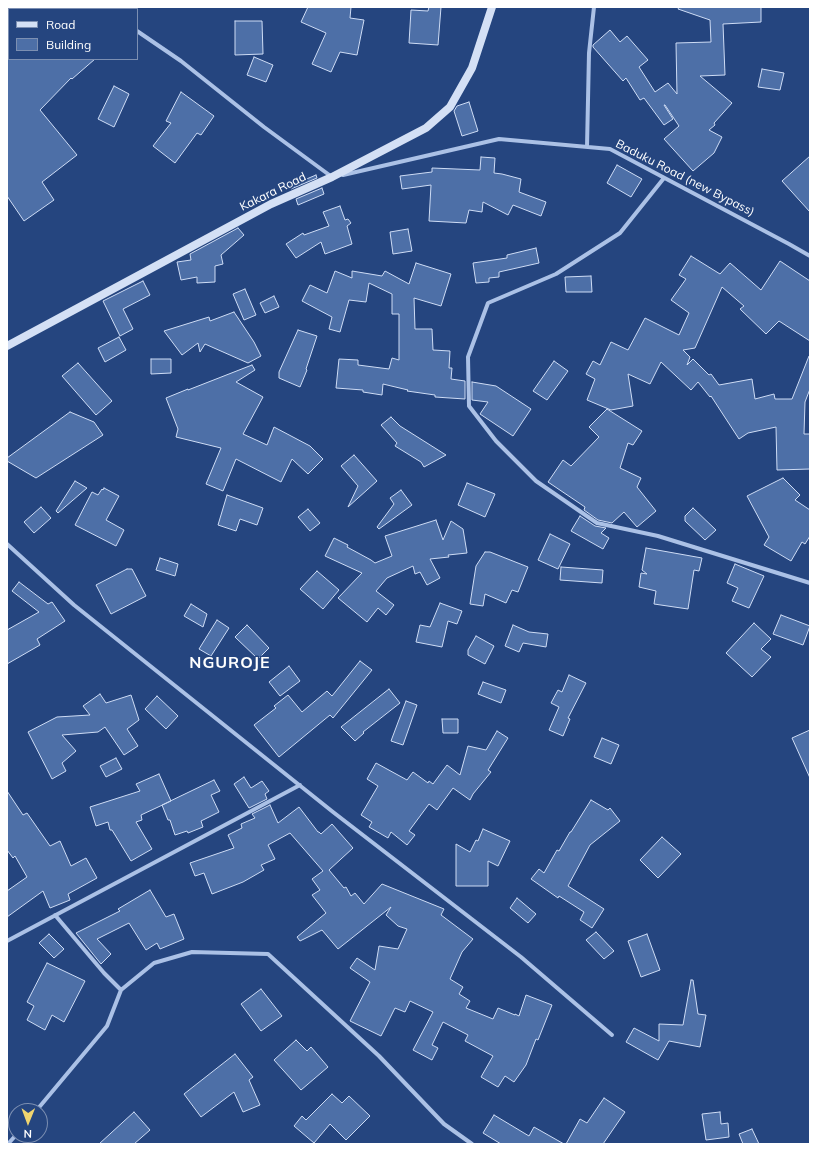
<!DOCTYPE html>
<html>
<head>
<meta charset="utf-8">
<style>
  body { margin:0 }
  #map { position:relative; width:817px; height:1151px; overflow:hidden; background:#25457f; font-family:Mulish,sans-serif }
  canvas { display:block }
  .frame { position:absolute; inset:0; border:8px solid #fff; pointer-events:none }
  .legend { position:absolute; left:8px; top:8px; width:130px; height:52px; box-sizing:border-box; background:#25457f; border:1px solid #7c8fb2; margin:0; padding:5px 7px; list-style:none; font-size:12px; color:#fff }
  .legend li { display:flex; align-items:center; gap:8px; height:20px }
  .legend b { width:20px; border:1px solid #7c8fb2 }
  .north { position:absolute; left:8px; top:1103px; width:40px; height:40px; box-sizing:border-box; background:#25457f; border:1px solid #7c8fb2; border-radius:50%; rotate:181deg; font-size:11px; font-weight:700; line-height:16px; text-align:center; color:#fff }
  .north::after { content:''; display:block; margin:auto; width:14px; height:18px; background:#efd46f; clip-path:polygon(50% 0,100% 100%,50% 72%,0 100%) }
</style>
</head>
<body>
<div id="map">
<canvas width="817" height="1151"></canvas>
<div class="frame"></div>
<ul class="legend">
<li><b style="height:5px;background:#d4e0f5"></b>Road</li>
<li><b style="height:11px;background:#4d6fa7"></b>Building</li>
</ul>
<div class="north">N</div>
</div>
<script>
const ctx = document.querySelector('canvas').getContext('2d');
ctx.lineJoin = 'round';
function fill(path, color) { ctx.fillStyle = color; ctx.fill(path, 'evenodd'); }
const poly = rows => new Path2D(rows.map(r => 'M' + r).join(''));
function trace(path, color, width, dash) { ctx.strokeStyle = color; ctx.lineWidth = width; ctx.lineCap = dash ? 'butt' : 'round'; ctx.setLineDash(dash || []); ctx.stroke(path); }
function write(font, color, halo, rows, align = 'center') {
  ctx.font = font + ' Mulish,sans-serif'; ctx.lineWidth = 3; ctx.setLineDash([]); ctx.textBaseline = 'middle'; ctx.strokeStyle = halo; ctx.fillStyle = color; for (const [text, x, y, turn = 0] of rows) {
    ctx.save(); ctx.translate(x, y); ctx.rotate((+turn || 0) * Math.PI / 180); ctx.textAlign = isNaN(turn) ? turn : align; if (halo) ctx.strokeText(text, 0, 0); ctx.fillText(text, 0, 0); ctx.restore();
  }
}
const building = poly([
  [308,7,351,7,350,18,364,20,357,55,340,52,331,72,312,64,326,33,301,22,308,7],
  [429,7,441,7,438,45,409,43,411,10,428,11,429,7],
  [679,7,761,7,761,22,723,24,725,75,700,76,732,103,714,123,715,125,709,130,722,137,714,153,693,171,664,139,679,126,665,105,664,105,673,119,664,125,644,98,640,100,626,78,623,81,593,47,593,45,610,30,620,42,627,36,648,60,639,67,655,92,668,83,677,94,676,43,711,42,710,20,678,9,679,7],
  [235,21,262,21,263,54,235,55,235,21],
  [254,57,273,65,266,82,247,75,254,57],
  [7,59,95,59,72,79,71,78,40,110,77,155,42,182,54,200,24,221,7,196,7,59],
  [762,69,784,73,780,90,758,87,762,69],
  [114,86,129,94,114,127,98,119,114,86],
  [181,92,214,116,201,135,197,133,175,163,153,146,171,123,166,121,181,92],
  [469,102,478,131,462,136,454,111,457,106,469,102],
  [810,156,810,212,782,181,810,156],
  [481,157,495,158,494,173,502,174,521,179,519,192,546,202,541,216,513,205,508,215,483,202,482,212,469,210,466,223,429,221,431,185,402,189,400,176,432,172,432,168,480,170,481,157],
  [617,165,642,179,631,197,607,183,617,165],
  [316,175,317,178,291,189,290,186,316,175],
  [322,188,324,194,298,205,296,199,322,188],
  [340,206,345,220,348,219,351,223,347,226,352,244,325,254,321,242,296,258,286,244,303,233,304,235,329,226,323,212,340,206],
  [238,228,244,235,221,255,223,264,215,266,215,282,197,283,197,277,181,280,177,262,191,260,190,254,238,228],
  [408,229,412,251,393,254,390,232,408,229],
  [536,248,539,263,499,272,499,277,489,278,489,282,476,283,473,263,507,258,507,255,536,248],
  [691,256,720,274,730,263,761,290,780,261,810,281,810,341,779,321,766,334,740,309,744,306,722,287,695,348,683,350,690,357,687,365,693,359,709,375,711,374,719,385,752,379,755,399,774,394,775,399,792,399,809,356,810,357,810,389,805,402,804,434,810,434,810,469,777,470,776,427,748,433,739,439,711,396,710,397,698,382,691,390,661,362,650,384,628,374,633,406,611,410,587,400,595,379,586,374,593,361,600,365,611,342,628,350,645,318,679,335,689,313,671,300,686,279,679,275,691,256],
  [416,263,451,274,441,306,414,298,415,329,432,329,433,350,450,351,449,368,452,368,451,379,465,381,465,399,435,397,435,395,407,391,408,390,383,384,382,395,363,392,363,390,336,388,339,359,358,360,358,365,389,369,392,358,399,360,399,314,392,314,392,294,369,283,366,302,349,300,340,332,329,329,332,317,302,301,310,285,327,293,335,271,352,278,352,271,382,276,385,271,409,284,416,263],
  [591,276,592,292,566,292,565,277,591,276],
  [143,281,150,295,123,309,133,329,120,336,103,301,143,281],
  [245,289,256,315,244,320,233,294,245,289],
  [274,296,279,307,265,313,260,303,274,296],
  [234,312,254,342,261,356,248,363,205,344,200,352,198,343,182,355,164,331,209,317,210,321,234,312],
  [298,330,317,336,306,369,307,370,300,387,279,378,279,372,298,330],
  [119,337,126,350,105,362,98,348,119,337],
  [151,359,171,359,171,373,151,374,151,359],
  [554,361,568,371,547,400,533,391,554,361],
  [78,363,112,401,96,415,62,376,78,363],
  [252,365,255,370,236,382,263,397,243,434,267,445,274,427,310,446,323,459,308,474,292,459,281,482,236,459,223,491,206,484,221,448,176,437,178,429,166,398,188,389,188,390,252,365],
  [472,382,496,386,531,409,513,436,480,414,488,402,472,400,472,382],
  [607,409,642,431,633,445,628,443,620,468,641,478,637,487,656,511,637,527,624,512,612,523,598,520,584,510,585,507,548,482,563,460,571,466,599,437,589,427,607,409],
  [70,412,94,422,103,435,36,478,7,461,7,458,70,412],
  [391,417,400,426,446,455,424,467,421,462,395,446,397,443,381,425,391,417],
  [354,455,377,481,348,507,358,486,341,466,354,455],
  [783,478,800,495,795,500,810,510,810,536,805,544,802,542,791,561,764,545,769,537,747,496,783,478],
  [75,481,87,488,58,513,56,511,75,481],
  [467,483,495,494,485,517,458,505,467,483],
  [104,488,119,496,106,520,124,530,116,546,75,525,92,492,98,495,102,489,103,490,104,488],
  [401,490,412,505,379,529,377,527,394,504,390,498,401,490],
  [227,495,263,508,257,525,240,519,236,531,218,525,227,495],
  [41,507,51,518,34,533,24,522,41,507],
  [693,508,716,530,705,540,685,521,685,516,693,508],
  [308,509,320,523,310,531,298,517,308,509],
  [580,516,595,526,606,528,601,533,609,538,603,549,571,531,580,516],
  [436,520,443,540,451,521,463,529,467,553,448,555,449,557,430,559,440,578,427,585,420,572,415,574,413,566,387,578,376,591,394,605,386,615,378,608,367,622,338,598,362,573,325,556,334,538,348,545,347,547,371,560,375,563,392,556,385,536,436,520],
  [550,534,570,544,558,569,538,560,550,534],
  [646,548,702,558,699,571,694,570,688,609,654,604,656,591,639,587,641,573,647,574,642,570,646,548],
  [485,552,490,552,528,567,518,592,512,590,506,603,485,594,483,606,470,604,476,566,485,552],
  [160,558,178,564,175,576,156,570,160,558],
  [735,564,764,576,749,608,732,601,738,588,727,583,735,564],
  [561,567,603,570,602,583,560,580,561,567],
  [127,569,132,569,146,596,111,614,96,585,127,569],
  [317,571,339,590,323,609,300,589,317,571],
  [19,582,48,604,52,602,65,621,37,639,40,645,7,664,7,630,39,612,12,591,19,582],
  [440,603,462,611,457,624,448,621,442,647,416,642,420,625,430,627,440,603],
  [191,604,207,614,203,627,184,616,191,604],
  [781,615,810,626,803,645,773,634,781,615],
  [217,620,229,628,211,656,199,649,217,620],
  [754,623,771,639,761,649,771,657,752,677,726,653,754,623],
  [247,625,269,648,258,659,235,637,247,625],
  [513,625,529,632,548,634,546,647,523,643,519,652,505,646,513,625],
  [476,636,494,646,485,664,468,655,468,650,476,636],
  [360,661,372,670,333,718,330,715,279,757,254,725,276,708,274,706,288,695,302,712,327,691,332,696,360,661],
  [289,666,300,681,280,696,269,682,289,666],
  [569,675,586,683,568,718,570,719,563,736,549,730,559,707,551,703,558,690,562,692,569,675],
  [483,682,506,690,501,703,478,694,483,682],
  [389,689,400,703,363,732,364,733,355,741,341,727,389,689],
  [100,694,106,703,131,695,139,720,127,729,138,746,124,755,105,727,98,732,62,735,76,751,62,763,66,771,52,779,28,732,57,717,90,715,83,706,100,694],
  [157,696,178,716,166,729,145,709,157,696],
  [406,701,417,705,403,745,391,741,406,701],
  [442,719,458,719,458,733,443,733,442,719],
  [810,730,810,778,792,738,810,730],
  [497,731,508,738,488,770,491,772,473,794,470,800,453,788,437,810,429,804,409,831,415,835,407,845,391,832,388,838,369,827,372,822,361,815,378,786,367,779,376,763,407,780,413,772,428,783,429,781,433,784,447,765,460,775,468,746,486,750,497,731],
  [602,738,619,745,611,764,594,757,602,738],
  [116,758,122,769,106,777,100,766,116,758],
  [159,774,171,801,141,815,142,820,136,822,152,849,131,861,112,830,110,830,108,822,96,826,90,807,140,791,136,784,159,774],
  [244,777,251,788,262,781,269,791,265,794,267,799,249,808,234,784,244,777],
  [214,780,220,791,211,795,219,812,201,821,203,827,188,833,187,831,175,835,170,820,168,820,162,805,214,780],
  [7,791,23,815,27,813,50,846,60,841,71,866,86,858,97,878,68,894,70,900,50,908,43,891,7,917,7,891,27,877,15,856,13,858,7,850,7,791],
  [591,800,608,810,610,808,620,821,590,845,568,886,604,909,592,928,580,920,584,912,559,896,558,898,531,879,539,869,544,873,557,850,559,851,570,832,571,832,591,800],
  [270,805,278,823,299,807,318,832,319,832,321,834,332,824,353,848,329,870,344,888,346,887,351,896,355,893,364,904,382,884,444,909,441,915,473,939,462,952,450,979,463,987,459,994,470,1001,466,1008,493,1019,498,1008,515,1015,515,1014,519,1016,526,995,552,1005,538,1040,536,1039,526,1065,514,1082,505,1076,498,1087,481,1077,493,1056,465,1041,468,1035,443,1022,432,1045,438,1048,432,1060,413,1050,433,1012,410,1001,405,1012,395,1008,381,1036,350,1021,370,982,350,968,357,958,375,970,379,946,398,949,407,929,398,926,386,915,391,907,338,949,322,930,300,941,297,937,326,913,312,895,320,890,312,879,323,871,290,833,268,845,275,859,261,865,264,870,243,882,212,894,204,873,195,876,190,863,234,848,228,835,242,828,241,824,255,818,252,814,270,805],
  [483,829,510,841,498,866,488,861,488,886,456,886,456,844,470,852,476,840,478,841,483,829],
  [662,837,681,854,658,878,640,860,662,837],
  [150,890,166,917,174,914,184,939,160,949,157,943,146,950,129,923,97,939,111,954,101,964,76,933,120,911,118,909,150,890],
  [517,898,536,914,528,923,510,908,517,898],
  [596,932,614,951,604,959,586,940,596,932],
  [49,934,64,949,54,958,39,943,49,934],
  [647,934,660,970,641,977,628,941,647,934],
  [47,963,85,981,64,1022,52,1015,45,1030,27,1020,34,1006,27,1002,47,963],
  [691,980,693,980,698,1014,706,1015,700,1047,669,1041,658,1060,626,1042,634,1028,659,1041,659,1024,683,1025,691,980],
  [261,989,282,1016,261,1031,241,1004,261,989],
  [296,1040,307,1051,311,1047,328,1067,301,1090,274,1060,296,1040],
  [235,1054,253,1077,249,1080,260,1105,243,1112,234,1092,201,1117,184,1094,235,1054],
  [332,1094,342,1103,349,1096,370,1116,346,1140,330,1124,314,1143,294,1126,302,1116,306,1120,332,1094],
  [604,1098,625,1112,603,1144,566,1144,580,1119,587,1123,604,1098],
  [134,1112,150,1130,134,1144,99,1144,134,1112],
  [720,1112,721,1124,728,1123,729,1137,706,1140,702,1114,720,1112],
  [494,1115,529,1136,534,1127,564,1144,501,1144,483,1133,494,1115],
  [752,1129,759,1144,743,1144,739,1134,752,1129]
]);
const street = poly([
  [101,7,104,9],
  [49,9,51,7],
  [137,31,181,61,264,127,332,177],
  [7,52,9,50],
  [587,147,589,53,594,7],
  [343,175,499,139,610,149,789,244,810,256],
  [664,178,620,233,556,274,488,303,468,357,469,406,496,441,536,481,597,523,658,536,810,583],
  [7,544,74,605,333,812,521,957,612,1035],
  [55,915,104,973,121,990],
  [7,941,300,785],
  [36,1111,107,1026,121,990,154,963,192,952,268,954,379,1056,444,1124,472,1144],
  [8,1144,16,1135]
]);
const secondary = poly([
  [7,346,271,204,332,177,426,128,450,107,472,68,492,7]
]);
const streetNames = [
  ["Baduku Road (new Bypass)",685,178,27],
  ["Kakara Road",273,192,-26]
];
const districtNames = [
  ["NGUROJE",230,663]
];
fill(building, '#4d6fa7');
trace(building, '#cedcf5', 1);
trace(street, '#abc1e6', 4);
trace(secondary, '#d4e0f5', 8);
write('12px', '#fff', '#25457f', streetNames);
ctx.letterSpacing = '1px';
write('bold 16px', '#fff', '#25457f', districtNames);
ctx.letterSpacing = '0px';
</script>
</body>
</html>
